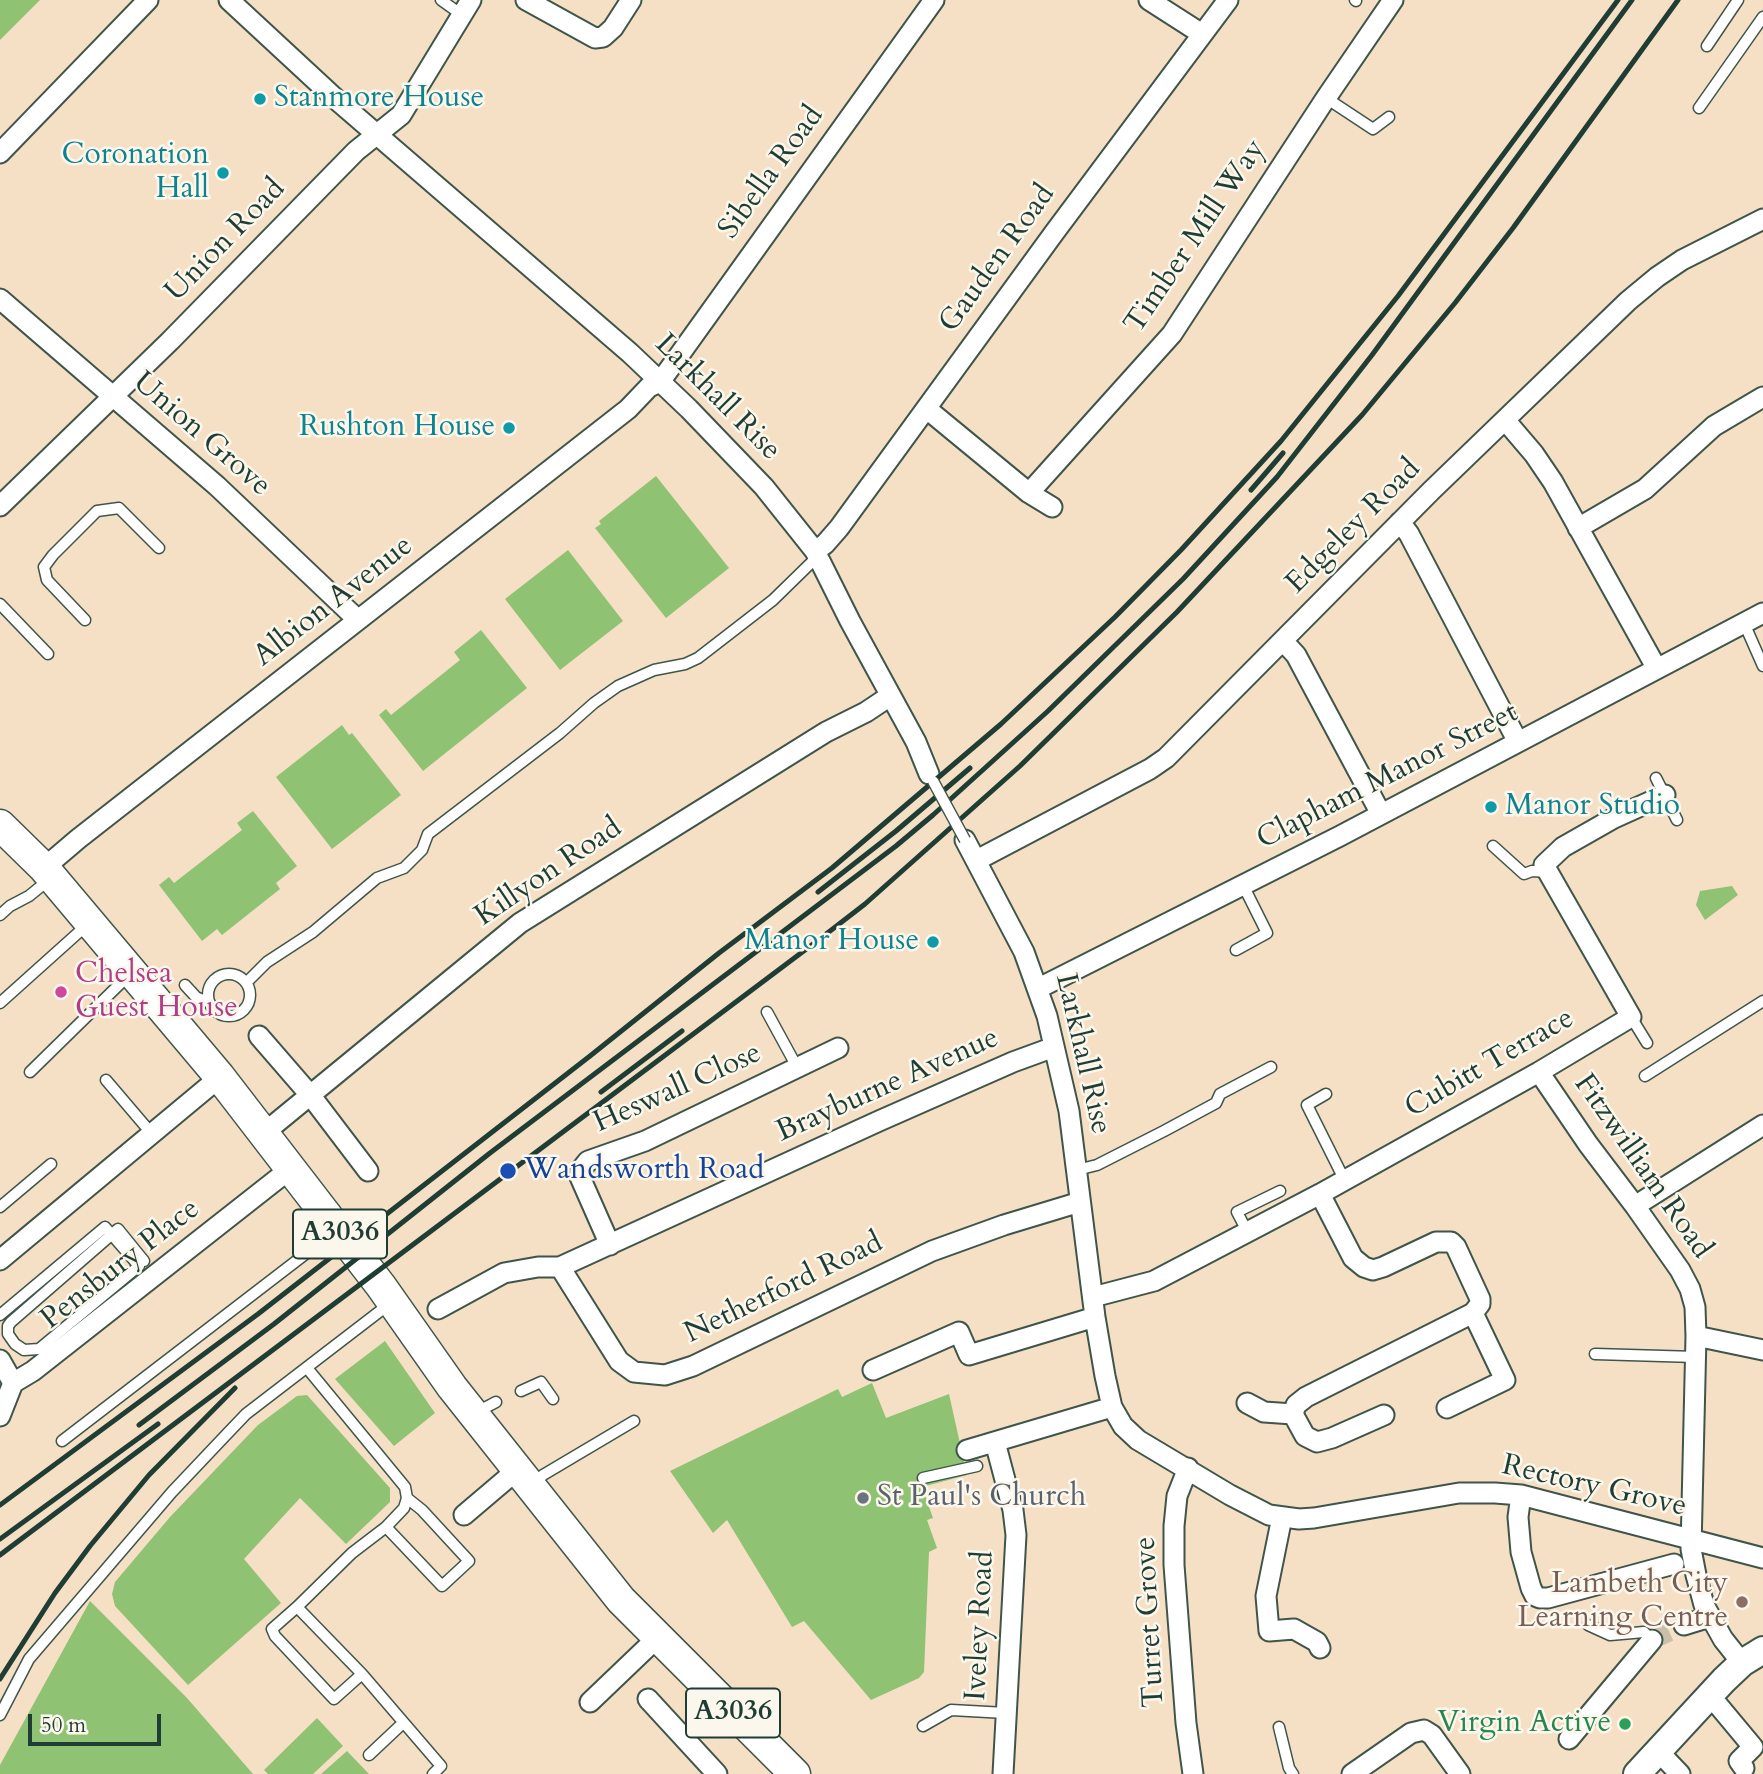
<!DOCTYPE html>
<html>
<head>
<meta charset="utf-8">
<style>
  body { margin:0 }
  #map { position:relative; width:1763px; height:1774px; overflow:hidden; background:#f5dfc5; font-family:Cardo,serif }
  canvas { display:block }
  .scale { position:absolute; left:28px; top:1714px; width:133px; height:32px; box-sizing:border-box; border:4px solid #1f3d34; border-top:0; padding-left:9px; font-size:21px; line-height:24px; white-space:nowrap; color:#1f3d34; -webkit-text-stroke:5px #fbf7ec; paint-order:stroke }
</style>
</head>
<body>
<div id="map">
<canvas width="1763" height="1774"></canvas>
<div class="scale">50 m</div>
</div>
<script>
const ctx = document.querySelector('canvas').getContext('2d');
ctx.lineJoin = 'round';
function fill(path, color) { ctx.fillStyle = color; ctx.fill(path, 'evenodd'); }
const poly = rows => new Path2D(rows.map(r => 'M' + r).join(''));
function trace(path, color, width, dash) { ctx.strokeStyle = color; ctx.lineWidth = width; ctx.lineCap = dash ? 'butt' : 'round'; ctx.setLineDash(dash || []); ctx.stroke(path); }
function write(font, color, halo, rows, align = 'center') {
  ctx.font = font + ' Cardo,serif'; ctx.lineWidth = 5; ctx.setLineDash([]); ctx.textBaseline = 'middle'; ctx.strokeStyle = halo; ctx.fillStyle = color; for (const [text, x, y, turn = 0] of rows) {
    ctx.save(); ctx.translate(x, y); ctx.rotate((+turn || 0) * Math.PI / 180); ctx.textAlign = isNaN(turn) ? turn : align; if (halo) ctx.strokeText(text, 0, 0); ctx.fillText(text, 0, 0); ctx.restore();
  }
}
const green = poly([
  [0,0,40,0,0,40],
  [656,476,729,568,666,618,595,528,601,524,599,521],
  [568,550,623,621,560,670,505,599],
  [481,630,527,688,423,771,379,715,386,709,391,715,460,660,454,652],
  [342,725,349,735,352,733,401,795,332,849,276,777],
  [253,811,297,866,276,883,280,889,222,935,217,929,202,941,159,885,169,877,174,883,242,830,237,823],
  [1732,886,1738,895,1705,920,1696,905,1700,891],
  [385,1341,435,1413,394,1446,335,1379],
  [872,1383,886,1418,949,1394,967,1475,922,1487,933,1518,927,1520,937,1548,929,1552,924,1672,919,1678,871,1700,804,1621,792,1627,727,1520,713,1533,670,1471,838,1389,842,1397],
  [307,1395,390,1488,390,1502,346,1544,300,1498,244,1559,281,1603,188,1685,115,1606,112,1594,115,1582,170,1517,258,1425,297,1396],
  [90,1601,187,1698,253,1774,0,1774,0,1765],
  [317,1718,343,1746,313,1774,268,1774,264,1770],
  [347,1751,369,1774,321,1774]
]);
const minorTunnel = poly([
  [1652,1640,1684,1625]
]);
const service = poly([
  [441,0,462,15],
  [1355,0,1356,1],
  [1707,46,1738,0],
  [1326,98,1373,129,1389,117],
  [1699,108,1763,17],
  [0,604,48,654],
  [85,620,47,580,44,567,53,555,97,511,119,508,159,548],
  [1744,623,1763,666],
  [1656,778,1677,820],
  [1493,846,1524,874,1532,871,1548,872],
  [0,915,10,906,29,896,50,879],
  [1236,950,1267,933,1243,885],
  '208 995a21 21 0 1 1 42 0a21 21 0 1 1-42 0Z',
  [246,983,267,962,313,932,377,878,404,868,422,850,428,834,560,733,594,703,618,686,654,670,685,664,698,658,773,600,817,557],
  [185,985,196,997,210,1003],
  [0,1003,88,924],
  [767,1012,797,1067],
  [1631,1017,1647,1043],
  [30,1072,129,975],
  [1645,1076,1763,1001],
  [106,1080,152,1134],
  [1326,1094,1307,1105,1345,1181],
  [1077,1170,1097,1165,1164,1131,1216,1103,1220,1094,1271,1067],
  [0,1207,51,1164],
  [1247,1231,1237,1212,1280,1191],
  [0,1315,105,1227,139,1266,39,1349,24,1350,15,1344,8,1334,8,1326,11,1322,118,1229,144,1261],
  [1595,1354,1696,1357],
  [307,1368,405,1487,407,1498,404,1508,386,1527,352,1553,297,1607,362,1674,441,1766,433,1774],
  [521,1391,541,1382,553,1399],
  [477,1412,496,1402],
  [62,1441,334,1232],
  [923,1478,977,1466],
  [534,1484,543,1475,634,1421],
  [386,1527,442,1586,469,1561,422,1510,407,1498],
  [297,1607,272,1629,275,1636,334,1699,362,1674],
  [1588,1625,1610,1635,1644,1632,1652,1640],
  [0,1715,29,1659,172,1492,225,1436,246,1414,388,1305],
  [923,1726,951,1710,1006,1713],
  [1279,1727,1289,1768,1293,1774],
  [369,1755,403,1723]
]);
const minor = poly([
  [229,0,338,101,630,353,689,409,764,487,815,551,850,621,916,742,929,774],
  [526,0,595,38,603,37,613,28,631,0],
  [1149,0,1202,34],
  [0,153,148,0],
  [0,299,217,486,358,620],
  [660,382,934,0],
  [927,409,1029,493,1052,507],
  [1505,420,1534,454,1553,482,1657,669],
  [1029,493,1172,334,1326,98,1393,0],
  [0,506,170,341,356,151,401,115,471,0],
  [1400,522,1409,534,1518,742],
  [1578,528,1645,489,1714,426,1763,397],
  [815,551,825,544,839,528,1054,233,1228,0],
  [1283,641,1296,655,1381,814],
  [965,840,1024,952,1047,1016,1069,1111,1095,1317,1105,1376,1112,1407,1123,1426,1138,1440,1230,1495,1269,1515,1299,1519,1314,1518,1459,1493,1495,1493,1521,1495,1763,1558],
  [977,860,1150,769,1166,758,1431,491,1628,301,1657,277,1682,260,1763,219],
  [44,868,78,839,628,409,649,387,660,382],
  [1039,988,1340,836,1763,613],
  [259,1036,311,1096,368,1171],
  [1539,1072,1588,1144,1635,1206,1680,1270,1690,1289,1695,1307,1696,1336,1691,1549,1696,1575,1704,1605,1723,1639,1742,1663],
  [264,1133,520,923,826,732,866,712,890,696],
  [1320,1194,1353,1258,1364,1267,1373,1270,1383,1267,1436,1242,1451,1242,1456,1247,1480,1299,1480,1304,1473,1313,1306,1397,1296,1405,1293,1414,1305,1436,1317,1442,1332,1438,1384,1415],
  [1635,1206,1763,1125],
  [610,1245,580,1177,580,1171,588,1161,645,1141,838,1048],
  [0,1260,220,1077],
  [560,1267,619,1361,634,1372,665,1375,693,1366,932,1251,1004,1225,1080,1202],
  [1093,1297,1154,1281,1320,1194,1539,1072,1631,1017,1544,865,1563,847,1614,818,1665,795],
  [438,1309,504,1273,538,1267,560,1267,879,1121,1013,1062,1054,1047],
  [1696,1336,1763,1350],
  [0,1360,13,1383],
  [873,1370,959,1332,969,1355,1095,1317],
  [1247,1403,1264,1412,1293,1414],
  [1447,1408,1505,1380,1473,1313],
  [0,1416,13,1383,33,1371,290,1169],
  [995,1442,1013,1510,1016,1535,1003,1774],
  [967,1450,1112,1407],
  [1188,1468,1177,1496,1174,1526,1174,1565,1186,1723,1193,1774],
  [1521,1495,1518,1517,1521,1552,1531,1588,1535,1596,1540,1598,1548,1598,1674,1564],
  [464,1515,517,1470],
  [1282,1517,1266,1596,1269,1631,1294,1629,1317,1642,1320,1648],
  [1684,1625,1710,1617],
  [1708,1696,1718,1705,1753,1747,1739,1761,1744,1768],
  [648,1699,717,1774],
  [590,1702,658,1637],
  [1569,1739,1652,1640],
  [1658,1751,1680,1774],
  [1352,1774,1411,1733,1424,1730,1432,1735,1460,1774]
]);
const secondary = poly([
  [1637,1774,1724,1680,1742,1663,1763,1650]
]);
const primary = poly([
  [0,825,44,868,220,1077,381,1286,452,1387,621,1600,795,1774]
]);
const rail = poly([
  [1251,490,1283,453],
  [818,892,896,831,970,768],
  [601,1092,682,1031],
  [139,1425,274,1324,490,1153,896,846,933,815,1048,711,1183,579,1277,477,1372,355,1632,0],
  [0,1505,258,1314,590,1056,719,953,832,868,1001,724,1115,617,1181,550,1281,441,1398,296,1618,0],
  [0,1539,158,1424],
  [0,1555,821,938,865,904,1020,766,1177,612,1362,415,1455,303,1513,228,1678,0],
  [0,1679,55,1593,90,1546,149,1475,235,1388]
]);
const serviceBridge = poly([
  [933,781,965,840]
]);
const markers = [
  [260,99,7,"#0f9aa8"],
  [223,173,7,"#0f9aa8"],
  [509,428,7,"#0f9aa8"],
  [1491,807,7,"#0f9aa8"],
  [933,942,7,"#0f9aa8"],
  [61,992,7,"#d1479c"],
  [508,1171,9,"#1a4fb4"],
  [863,1498,7,"#6b7280"],
  [1742,1602,7,"#8d6e63"],
  [1625,1724,7,"#2e9e5b"]
];
const shields = [
  [340,1234,94],
  [733,1713,94]
];
const shieldNames = [
  ["A3036",340,1234],
  ["A3036",733,1713]
];
const cultureNames = [
  ["Stanmore House",274,99,"left"],
  ["Coronation",209,156],
  ["Hall",209,190],
  ["Rushton House",495,428],
  ["Manor Studio",1505,807,"left"],
  ["Manor House",919,942]
];
const streetNames = [
  ["Sibella Road",772,173,-54],
  ["Timber Mill Way",1196,237,-56],
  ["Union Road",226,241,-46],
  ["Gauden Road",998,259,-54],
  ["Larkhall Rise",717,398,45],
  ["Union Grove",201,435,41],
  ["Edgeley Road",1354,527,-45],
  ["Albion Avenue",334,602,-38],
  ["Clapham Manor Street",1388,777,-27],
  ["Killyon Road",549,873,-34],
  ["Larkhall Rise",1082,1054,77],
  ["Cubitt Terrace",1490,1064,-30],
  ["Brayburne Avenue",888,1086,-24],
  ["Heswall Close",678,1089,-24],
  ["Fitzwilliam Road",1642,1167,55],
  ["Pensbury Place",121,1265,-38],
  ["Netherford Road",784,1289,-26],
  ["Rectory Grove",1594,1487,13],
  ["Turret Grove",1151,1622,-93],
  ["Iveley Road",981,1626,-87]
];
const hotelNames = [
  ["Chelsea",75,975],
  ["Guest House",75,1009]
];
const transitNames = [
  ["Wandsworth Road",524,1171]
];
const worshipNames = [
  ["St Paul's Church",877,1498]
];
const educationNames = [
  ["Lambeth City",1728,1585],
  ["Learning Centre",1728,1619]
];
const leisureNames = [
  ["Virgin Active",1611,1724]
];
fill(green, '#90c273');
trace(minorTunnel, '#cabfa8', 19, [19, 10]);
trace(service, '#3f554a', 13);
trace(minor, '#3f554a', 23);
trace(secondary, '#3f554a', 30);
trace(primary, '#3f554a', 33);
trace(service, '#fff', 10);
trace(minor, '#fff', 19);
trace(secondary, '#fff', 26);
trace(primary, '#fff', 30);
trace(rail, '#1f3d34', 5);
trace(serviceBridge, '#3f554a', 13, []);
trace(serviceBridge, '#fff', 10);
for (const [x, y, r, color] of markers) { const dot = new Path2D(); dot.arc(x, y, r, 0, 2 * Math.PI); ctx.fillStyle = color; ctx.fill(dot); trace(dot, '#fbf7ec', 2.5); }
for (const [x, y, w] of shields) { const box = new Path2D(); box.roundRect(x - w / 2, y - 24.5, w, 49, 5); ctx.fillStyle = '#fbf7ec'; ctx.fill(box); trace(box, '#1f3d34', 2); }
write('bold 28px', '#1f3d34', null, shieldNames);
write('30px', '#0d838f', '#fbf7ec', cultureNames, 'right');
write('30px', '#1f3d34', '#fbf7ec', streetNames);
write('30px', '#b23c85', '#fbf7ec', hotelNames, 'left');
write('30px', '#164399', '#fbf7ec', transitNames, 'left');
write('30px', '#5b616d', '#fbf7ec', worshipNames, 'left');
write('30px', '#785e54', '#fbf7ec', educationNames, 'right');
write('30px', '#27864d', '#fbf7ec', leisureNames, 'right');
</script>
</body>
</html>
